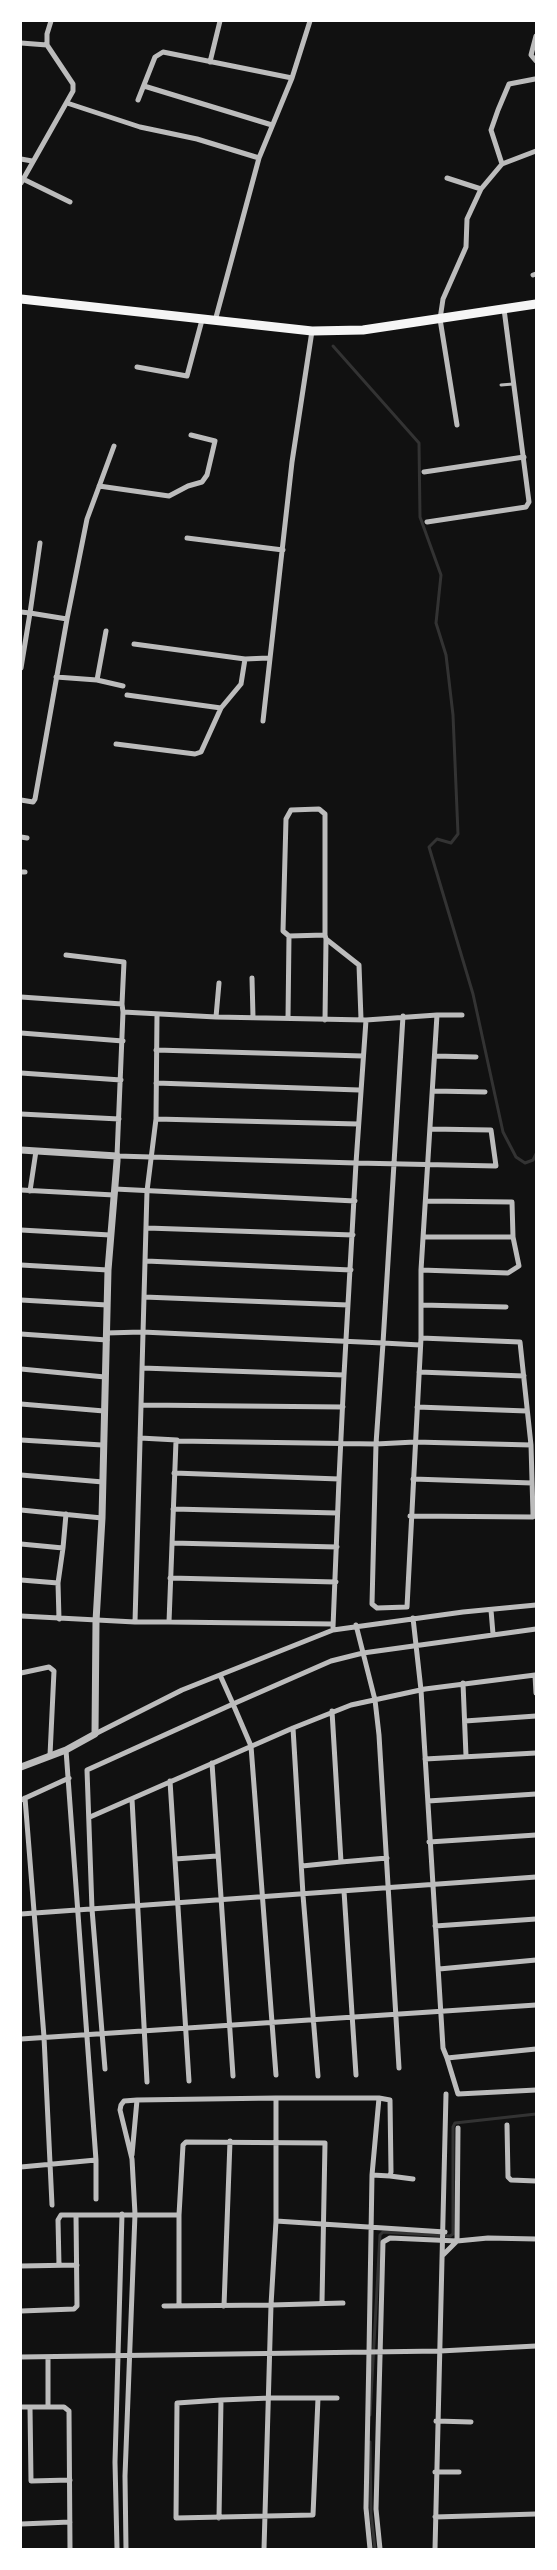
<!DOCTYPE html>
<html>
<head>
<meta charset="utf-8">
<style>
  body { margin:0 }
  #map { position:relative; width:557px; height:2570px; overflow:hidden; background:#111; font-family:Montserrat,sans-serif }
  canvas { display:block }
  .frame { position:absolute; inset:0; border:22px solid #fff; pointer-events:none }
</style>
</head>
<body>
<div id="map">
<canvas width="557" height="2570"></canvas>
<div class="frame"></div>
</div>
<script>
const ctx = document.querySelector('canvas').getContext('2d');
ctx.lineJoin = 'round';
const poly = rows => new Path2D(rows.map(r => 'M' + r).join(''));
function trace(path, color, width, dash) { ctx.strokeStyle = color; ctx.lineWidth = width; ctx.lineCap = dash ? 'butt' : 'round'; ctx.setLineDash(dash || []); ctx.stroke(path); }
const stream = poly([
  [333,346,419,443,420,517,441,575,436,623,446,655,453,715,458,834,451,843,437,839,429,847,473,994,503,1132,516,1157,525,1163,533,1160,536,1154],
  [370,2415,380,2235,383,2232,450,2236,453,2234,453,2127,455,2123,536,2114],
  [370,2442,371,2514,375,2549]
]);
const service = poly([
  [501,385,513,384]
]);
const minor = poly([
  [536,36,531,55,536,61],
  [21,43,47,45],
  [210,62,220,21],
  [292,78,310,21],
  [144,86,272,125],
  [138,100,155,57,163,52,292,78,259,158,215,321],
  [67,103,140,127,197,139,259,158],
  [21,159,32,161],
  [502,164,491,130,498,110,509,84,535,79],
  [447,178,481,189],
  [23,179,70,202],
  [21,183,73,91,73,84,47,45,47,34,51,21],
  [533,275,536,274],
  [137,367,187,376,202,320],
  [457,425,440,319,443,299,466,247,467,219,481,189,502,164,536,151],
  [424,472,524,457],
  [99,486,169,496,188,486,202,482,207,475,215,441,191,435],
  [427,522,526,507,529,502,504,309],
  [187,538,283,550],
  [21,612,30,613,21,668],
  [67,619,87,519,114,446],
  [134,644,245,659,268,658],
  [56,677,97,680,106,631],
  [97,680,123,686],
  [127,695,221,708],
  [263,721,292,462,312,331],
  [116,744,195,754,201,752,221,708,241,684,245,659],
  [21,800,33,802,35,799,67,619,30,613,40,543],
  [21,837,27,838],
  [21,872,25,872],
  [325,935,289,936,283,931,286,819,291,810,319,809,325,814,325,935,326,939,359,965,361,1019],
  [66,955,124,962,122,1004],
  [252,978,253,1017],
  [21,997,122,1004,123,1012,216,1017,366,1020,437,1015,421,1270,421,1338,407,1607,377,1608,372,1604,376,1444,176,1441,169,1622,333,1624],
  [123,1012,117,1156,356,1163,344,1375,142,1368],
  [157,1014,156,1119,147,1191,144,1297,348,1305],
  [437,1015,462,1015],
  [216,1017,219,983],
  [288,1018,289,936],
  [325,1020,326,939],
  [366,1020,356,1163,496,1166,491,1130,430,1129],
  [21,1033,123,1041],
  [156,1050,363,1056],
  [435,1056,476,1057],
  [21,1073,121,1080],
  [156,1083,359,1090],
  [433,1091,485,1092],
  [21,1114,119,1119],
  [156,1119,358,1124],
  [115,1189,355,1201],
  [21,1190,114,1195],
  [30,1191,36,1151],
  [147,1228,353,1235],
  [21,1230,110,1235],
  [424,1237,513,1237],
  [146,1261,351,1270],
  [21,1265,108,1270],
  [421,1270,508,1273,519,1266,513,1237,512,1202,426,1201],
  [21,1300,107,1305],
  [421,1305,506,1307],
  [106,1333,142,1332,383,1343,403,1016],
  [21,1334,107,1340],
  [420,1345,383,1343,376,1444,415,1442,531,1445],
  [21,1369,105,1377],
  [419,1372,524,1376],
  [21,1404,104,1411],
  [142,1405,343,1407],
  [417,1407,527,1411],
  [140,1438,177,1440],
  [21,1440,102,1445],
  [174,1473,339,1479,333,1627],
  [21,1475,103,1482],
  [339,1479,344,1375],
  [413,1479,532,1483],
  [173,1509,337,1513],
  [21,1510,102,1518],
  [410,1516,533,1517,533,1514,531,1445,520,1342,421,1338],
  [172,1543,337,1547],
  [21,1544,63,1548,58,1583,21,1580],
  [63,1548,66,1514],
  [170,1578,336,1582],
  [58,1583,59,1619],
  [491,1610,493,1634],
  [21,1616,135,1622,144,1297],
  [413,1618,421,1690,443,2048,447,2058],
  [135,1622,169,1622],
  [356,1625,375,1700,379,1735,399,2068],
  [21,1673,49,1667,54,1671,50,1755],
  [463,1683,466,1756],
  [465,1721,536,1716],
  [293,1728,303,1895,318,2076],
  [95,1734,182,1690,333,1630,463,1612,536,1605],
  [66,1750,96,2160,96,2199],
  [425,1759,536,1753],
  [212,1763,233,2076],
  [170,1781,189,2081],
  [25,1798,44,2037,52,2205],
  [132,1799,147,2082],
  [21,1800,69,1778],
  [428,1801,536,1794],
  [90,1817,293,1728,351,1705,425,1689,535,1675,536,1693],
  [429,1842,536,1835],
  [175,1859,217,1856],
  [341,1862,387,1858],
  [302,1866,341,1862,332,1711],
  [344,1891,356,2075],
  [21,1914,536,1877],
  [435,1926,536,1919],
  [439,1969,536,1960],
  [21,2039,536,2005],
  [536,2049,447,2058,458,2094,536,2090],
  [105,2069,92,1909,87,1770,233,1704,220,1675],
  [276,2075,251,1746,233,1704,331,1661,363,1653,536,1629],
  [507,2125,508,2177,511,2180,536,2181],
  [132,2155,137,2100],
  [21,2167,96,2160],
  [372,2175,390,2176,391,2172,390,2100,379,2098],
  [390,2176,413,2179],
  [276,2221,445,2232],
  [443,2255,457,2241,458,2128],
  [59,2265,58,2220,61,2215,179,2215],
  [21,2266,77,2265],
  [164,2306,271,2305,276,2221,276,2098],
  [179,2306,179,2215,183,2145,186,2142,325,2143,322,2302],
  [224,2306,230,2141],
  [21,2311,74,2309,77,2306,76,2215],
  [21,2357,440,2351,536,2346],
  [48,2357,48,2407],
  [318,2398,313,2515,176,2518,177,2403,221,2400,270,2398,337,2398],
  [21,2407,64,2407,69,2411,70,2549],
  [30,2407,31,2481,70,2480],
  [436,2421,471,2422],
  [435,2472,459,2472],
  [435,2517,536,2514],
  [219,2518,221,2400],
  [21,2524,70,2522],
  [117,2549,115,2462,122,2214],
  [126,2549,125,2476,135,2214,132,2159,120,2110,121,2105,124,2101,137,2100,276,2098,379,2098,372,2175,369,2352,366,2508,370,2549],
  [264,2549,271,2305,343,2303],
  [380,2549,376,2509,383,2242,390,2238,457,2241,488,2238,536,2239],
  [435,2549,446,2094]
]);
const tertiary = poly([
  [21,1150,117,1156,117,1161,108,1270,102,1518,96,1621,95,1734,66,1750,21,1767]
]);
const trunk = poly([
  [21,299,312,331,363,330,536,304]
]);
trace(stream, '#333', 3);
trace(service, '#bcbcbc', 3);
trace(minor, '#bcbcbc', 5);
trace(tertiary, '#bcbcbc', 7);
trace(trunk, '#f5f5f5', 9);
</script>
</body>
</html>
